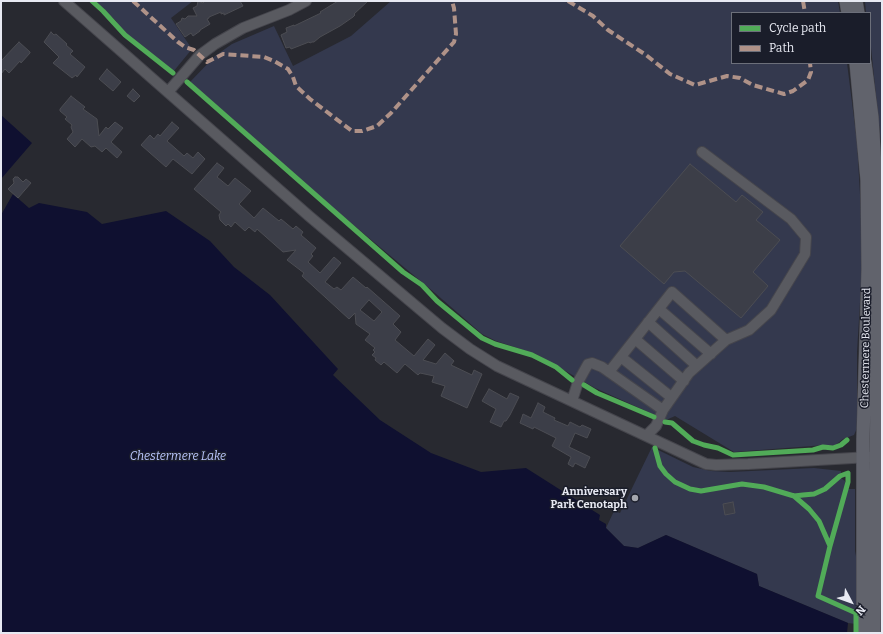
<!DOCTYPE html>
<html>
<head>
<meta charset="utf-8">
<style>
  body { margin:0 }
  #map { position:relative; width:883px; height:634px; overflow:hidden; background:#282930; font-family:Bitter,serif }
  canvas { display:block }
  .frame { position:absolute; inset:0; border:2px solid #e7e9f2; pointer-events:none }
  .legend { position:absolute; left:731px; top:12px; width:140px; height:52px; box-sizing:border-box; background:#1a1d2a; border:1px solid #6c6f7a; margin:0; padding:5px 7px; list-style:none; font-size:12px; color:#e7e9f2 }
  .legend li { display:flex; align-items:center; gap:8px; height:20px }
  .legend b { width:20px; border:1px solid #6c6f7a }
  .north { position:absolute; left:831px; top:582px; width:40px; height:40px; -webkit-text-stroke:3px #1a1d2a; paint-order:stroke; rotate:131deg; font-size:11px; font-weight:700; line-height:16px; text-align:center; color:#e7e9f2 }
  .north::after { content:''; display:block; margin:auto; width:14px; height:18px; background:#e7e9f2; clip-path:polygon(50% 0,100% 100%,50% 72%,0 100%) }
</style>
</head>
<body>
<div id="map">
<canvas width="883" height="634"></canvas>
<div class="frame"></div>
<ul class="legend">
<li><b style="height:5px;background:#51ab58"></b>Cycle path</li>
<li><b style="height:5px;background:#af9288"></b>Path</li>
</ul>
<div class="north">N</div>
</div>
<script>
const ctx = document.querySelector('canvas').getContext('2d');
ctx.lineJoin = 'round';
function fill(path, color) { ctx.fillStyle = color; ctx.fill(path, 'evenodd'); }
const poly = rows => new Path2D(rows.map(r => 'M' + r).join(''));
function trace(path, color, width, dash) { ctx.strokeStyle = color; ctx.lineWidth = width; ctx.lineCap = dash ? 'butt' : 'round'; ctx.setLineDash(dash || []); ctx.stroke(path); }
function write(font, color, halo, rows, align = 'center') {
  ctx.font = font + ' Bitter,serif'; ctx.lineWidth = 3; ctx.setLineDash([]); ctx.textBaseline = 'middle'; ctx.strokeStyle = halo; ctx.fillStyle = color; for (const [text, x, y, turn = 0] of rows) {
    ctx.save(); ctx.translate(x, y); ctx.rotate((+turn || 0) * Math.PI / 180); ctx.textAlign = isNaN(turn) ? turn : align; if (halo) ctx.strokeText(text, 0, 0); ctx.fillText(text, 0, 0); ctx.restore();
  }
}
const green = poly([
  [95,1,193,1,171,18,192,49,173,72,126,34,120,28,116,21],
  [391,1,838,1,840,13,732,13,732,63,847,63,857,142,862,229,862,270,857,352,857,428,854,435,843,439,834,446,825,445,734,452,675,416,666,420,595,388,536,354,496,341,482,334,435,293,327,203,190,82,215,56,232,44,274,26,293,66,351,36],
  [865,1,882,1,882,153,870,38,870,13,866,13],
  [652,447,693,467,711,471,730,472,814,468,841,471,841,478,845,481,848,489,855,489,855,551,858,567,858,612,856,624,848,623,759,586,757,574,666,535,638,548,624,546,606,528,614,511,620,513]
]);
const water = poly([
  [1,115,32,143,1,179],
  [13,194,29,208,39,203,87,212,102,224,166,211,210,241,234,267,270,295,338,369,333,375,380,420,431,453,481,472,526,468,600,515,599,520,606,524,606,528,624,546,638,548,666,535,757,574,759,586,848,623,847,633,1,633,1,215]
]);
const building = poly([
  [198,1,203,3,205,1,240,1,243,6,224,15,224,13,221,14,221,12,209,17,209,18,207,19,210,24,200,30,200,31,193,36,191,33,185,37,176,24,181,21,182,18,185,19,188,16,197,16,193,8,197,6,198,1],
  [338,1,368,1,354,14,355,15,353,17,340,26,320,37,314,42,312,42,310,43,309,42,291,49,290,47,286,48,281,35,287,32,286,28,294,25,294,26,321,13,320,12,338,1],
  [51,32,54,35,56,34,67,44,66,45,73,51,70,54,85,67,77,77,76,75,72,78,53,63,59,57,44,42,51,32],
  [19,42,30,52,30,53,21,63,20,61,9,73,5,69,1,74,1,61,19,42],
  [107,69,121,82,113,91,99,79,107,69],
  [133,89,140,96,134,102,127,96,133,89],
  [71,96,85,107,83,109,97,119,99,136,106,127,108,129,115,122,123,128,111,142,122,152,117,158,106,148,102,152,95,146,91,147,82,139,75,147,67,139,73,132,71,127,72,125,65,119,67,117,60,111,60,109,71,96],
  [172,122,179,128,167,141,184,156,187,153,193,158,198,152,205,159,192,174,173,159,166,167,141,145,150,135,154,139,158,134,160,136,172,122],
  [217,163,224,168,217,177,228,186,235,178,251,191,239,204,254,218,263,208,279,221,281,219,293,229,296,226,303,232,301,235,316,248,311,254,313,256,308,262,320,273,334,257,341,263,325,282,334,289,337,287,341,290,353,277,366,288,367,287,400,316,393,324,401,332,395,340,414,356,428,339,435,345,423,360,436,364,445,353,454,361,451,365,472,375,474,370,482,374,467,408,441,396,445,386,432,382,434,376,420,373,418,375,405,364,397,373,384,362,381,365,375,360,376,358,372,355,375,352,373,350,375,348,365,340,370,334,356,324,355,313,349,319,302,276,304,273,287,260,296,250,283,252,257,229,255,232,249,227,245,231,235,222,231,227,228,224,226,226,220,220,219,215,221,212,194,189,217,163],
  [369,300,382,312,374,321,360,310,369,300],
  [690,164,736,202,742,195,763,212,756,220,780,240,753,272,768,286,741,318,685,271,674,272,664,284,620,246,690,164],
  [15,177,18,177,23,182,26,179,31,183,18,198,8,189,14,183,13,179,15,177],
  [489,389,507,399,510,393,519,397,510,415,506,421,504,421,501,427,490,422,496,409,482,401,489,389],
  [538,403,545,407,543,412,555,418,554,420,568,426,570,422,580,427,582,425,591,429,587,438,575,433,569,447,590,457,585,468,575,463,573,467,568,464,571,457,552,446,556,438,534,427,533,429,520,423,523,414,531,418,538,403],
  [733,502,735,513,725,515,723,504,733,502]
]);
const minor = poly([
  [64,1,309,216,442,328,470,349,497,366,706,464,716,465,748,464,870,457],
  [168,92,200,55,215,44,243,28,289,10,306,1],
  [702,152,791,219,806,237,805,254,771,310,749,330,726,340],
  [659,309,711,354],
  [648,322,697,366],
  [635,339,684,381],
  [621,357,671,397],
  [609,372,672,292,726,340,689,373,663,410,656,426,647,435],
  [572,401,578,382,588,364,592,363,602,367,663,410]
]);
const major = poly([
  [846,1,848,13],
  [856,1,858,13],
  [856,63,867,180,868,269,863,439,863,633],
  [865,63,872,117,879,231,874,633]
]);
const quiet = poly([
  [133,1,178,42,185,47,194,50,207,62,223,54,264,57,274,61,288,69,293,77,296,86,310,99,352,131,362,131,377,126,391,113,454,42,456,34,454,8,452,1],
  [568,1,593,16,608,30,646,55,670,74,695,85,727,76,740,78,753,85,784,94,793,91,808,80,811,72,810,63],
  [803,1,805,13]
]);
const cycleway = poly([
  [92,1,103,11,125,35,173,73],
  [187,82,403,272,422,285,437,301,482,338,495,344,532,355,556,367,572,380],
  [584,385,597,393,654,417],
  [665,422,672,423,693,441,704,445,718,448,733,455,813,450,823,447,833,448,841,445,847,440],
  [655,448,660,466,666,474,675,482,690,489,701,491,742,484,764,487,794,496,803,495,814,494,825,489,840,476,848,473,848,482,830,546],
  [794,496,809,509,819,521,830,546,818,596,856,613,856,633]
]);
const markers = [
  [635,498,4,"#a4a6ae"]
];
const streetNames = [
  ["Chestermere Boulevard",866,348,-89]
];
const poiNames = [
  ["Anniversary",627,492],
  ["Park Cenotaph",627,505]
];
const waterNames = [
  ["Chestermere Lake",178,457]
];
fill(green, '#34394e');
fill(water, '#0f1030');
fill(building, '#3c3e48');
trace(building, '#4c4d53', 1);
trace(minor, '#45454c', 12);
trace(major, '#45454c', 14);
trace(minor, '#595a60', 10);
trace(major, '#61636c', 13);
trace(quiet, '#af9288', 4, [8, 4]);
trace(cycleway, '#51ab58', 5);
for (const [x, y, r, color] of markers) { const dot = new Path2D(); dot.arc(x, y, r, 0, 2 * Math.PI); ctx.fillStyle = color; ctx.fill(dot); trace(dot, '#1a1d2a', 1.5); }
write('11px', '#e7e9f2', '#1a1d2a', streetNames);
write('bold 11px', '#e7e9f2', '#1a1d2a', poiNames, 'right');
write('italic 12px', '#bbc7fe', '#1a1d2a', waterNames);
</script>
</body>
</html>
